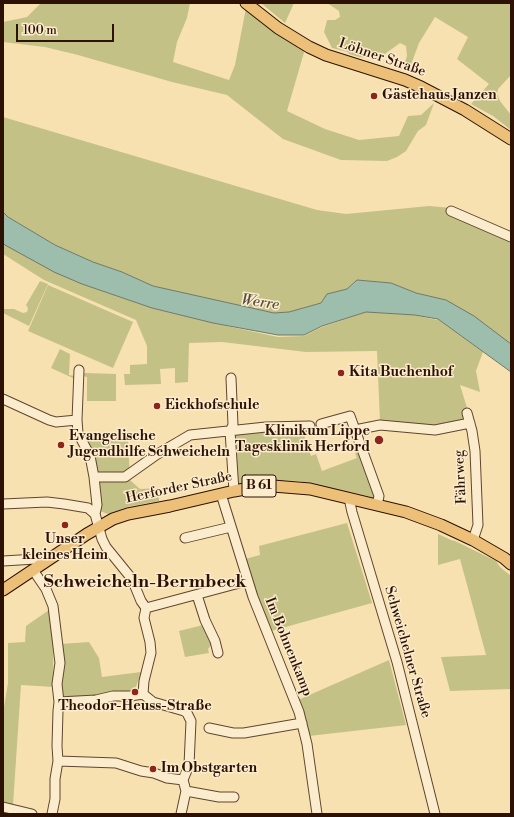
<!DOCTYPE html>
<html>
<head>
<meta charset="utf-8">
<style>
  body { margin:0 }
  #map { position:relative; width:514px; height:817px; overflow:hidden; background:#f8e1b1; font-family:"Libre Bodoni",serif }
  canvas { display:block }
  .frame { position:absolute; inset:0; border:4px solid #2d1104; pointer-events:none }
  .scale { position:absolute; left:16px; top:24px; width:98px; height:18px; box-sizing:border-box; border:2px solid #2d1104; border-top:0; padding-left:5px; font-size:12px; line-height:14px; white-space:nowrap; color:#2d1104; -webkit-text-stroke:3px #faeccc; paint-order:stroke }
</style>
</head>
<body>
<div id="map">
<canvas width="514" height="817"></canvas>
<div class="frame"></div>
<div class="scale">100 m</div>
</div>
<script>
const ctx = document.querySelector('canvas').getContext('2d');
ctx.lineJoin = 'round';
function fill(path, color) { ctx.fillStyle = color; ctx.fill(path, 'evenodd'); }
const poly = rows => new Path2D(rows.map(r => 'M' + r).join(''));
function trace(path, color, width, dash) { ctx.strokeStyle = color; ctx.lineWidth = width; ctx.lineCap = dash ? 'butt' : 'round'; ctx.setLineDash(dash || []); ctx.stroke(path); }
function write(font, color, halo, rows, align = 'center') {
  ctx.font = font + ' "Libre Bodoni",serif'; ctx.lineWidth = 3; ctx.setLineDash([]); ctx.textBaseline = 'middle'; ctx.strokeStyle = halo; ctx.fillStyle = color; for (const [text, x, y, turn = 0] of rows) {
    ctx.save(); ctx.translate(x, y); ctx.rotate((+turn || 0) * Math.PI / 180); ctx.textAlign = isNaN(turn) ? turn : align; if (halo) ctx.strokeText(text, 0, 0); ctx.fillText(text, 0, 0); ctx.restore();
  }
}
const green = poly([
  [41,3,190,3,187,18,177,42,173,62,229,80,235,65,246,8,305,49,287,111,325,129,359,140,399,136,408,116,421,115,434,103,426,125,418,131,406,151,397,157,387,161,341,160,283,139,227,95,172,82,78,55,45,47,3,42,3,22,27,17],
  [261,3,294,3,285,23],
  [327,3,511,3,511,75,498,89,497,94,500,101,511,115,511,130,493,116,471,104,489,84,457,59,468,37,435,17,419,43,409,70,406,71,403,68,407,56,406,46,400,43,382,56,376,58,359,57,349,54,348,52,332,48,324,32,327,20,335,20,340,17,339,11],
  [3,117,317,210,346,214,429,206,451,208,511,234,511,290,510,293,511,294,511,344,446,300,416,293,391,283,357,280,347,289,327,294,321,303,289,312,274,313,153,286,122,272,93,262,55,245,8,217,3,212],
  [3,243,82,284,152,308,213,323,278,337,304,336,322,327,366,312,414,315,437,320,438,319,483,352,476,371,480,392,460,385,468,411,463,422,435,427,380,422,377,351,306,352,222,342,189,343,188,382,175,383,175,368,160,369,161,384,125,385,124,374,130,374,130,365,147,364,147,346,136,320,44,280,3,254],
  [40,281,48,284,29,326,3,313,3,309,14,309,23,313,27,312,28,308,26,305],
  [48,285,133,322,113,368,28,331],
  [60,349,70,354,69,375,75,376,75,379,51,368],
  [85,373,116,374,116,401,87,401,87,377,82,376,82,374],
  [302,429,311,456,316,454,322,471,357,458,355,453,360,451,376,498,298,481,271,480,237,485,232,437,235,434],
  [89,438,126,439,128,441,130,480,140,489,159,488,159,501,127,507,108,514,100,511,86,441],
  [347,523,372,603,271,631,256,596,245,559,260,555,259,546],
  [438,534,451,540,455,541,496,561,500,567,511,576,511,689,450,691,441,657,486,655,460,559,438,565],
  [49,610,52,620,54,687,21,685,13,805,3,803,3,713,8,683,8,643,25,642,26,626],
  [203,625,212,644,208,649,209,653,185,657,179,631],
  [89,642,99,658,102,677,141,672,135,690,61,700,63,662,60,644],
  [389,660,406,725,309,736,298,700]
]);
const water = poly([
  [3,212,8,217,55,245,93,262,122,272,153,286,274,313,289,312,321,303,327,294,347,289,357,280,391,283,416,293,446,300,474,316,511,344,511,372,438,319,415,315,366,312,322,326,304,335,278,335,213,323,152,308,82,284,54,272,5,245,3,243,3,212]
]);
const minor = poly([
  [451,211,511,237],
  [79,370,77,420,78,433,90,456,94,477,97,505,95,514],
  [231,378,233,425,230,431,234,491],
  [3,399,49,420,56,422,77,420],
  [467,413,472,431,475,451,478,525,473,540],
  [321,424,350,416,379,496,377,505],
  [355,430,380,425,435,430,470,423],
  [94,477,125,477,156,455,190,435,266,427,310,426],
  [221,494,253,597,299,712,307,744,317,814],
  [349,498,352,512,397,662,435,814],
  [3,504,47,502,64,504,88,508,95,514,102,539,106,547,132,579,141,601,146,608,144,618,150,642,151,653,144,681,143,694],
  [185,538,231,527],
  [3,561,36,559,42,564],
  [33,570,46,589,53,606,60,663,57,684,59,702,58,711,57,746,58,761,55,779,55,799,52,814],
  [197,595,205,620,215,641,218,653],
  [146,608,247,581],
  [143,694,153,702,184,711,187,713,191,721,189,765,183,780,186,791,181,814],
  [59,702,96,700,113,696,130,696,143,694],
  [209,728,233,733,244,733,302,723],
  [58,761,116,763,141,771,154,773,167,778,183,780],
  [186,791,219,797,234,797],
  [3,807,32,814]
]);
const major = poly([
  [246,3,278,28,309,47,326,55,405,80,421,87,465,110,511,139],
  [3,590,87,534,113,519,128,514,170,506,234,491,256,487,273,486,310,489,406,512,441,525,473,540,504,558,511,564]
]);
const markers = [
  [374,96,4,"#8f2418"],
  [341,373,4,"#8f2418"],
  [157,406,4,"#8f2418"],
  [379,440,5,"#8f2418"],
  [61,445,4,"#8f2418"],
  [65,525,4,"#8f2418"],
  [135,692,4,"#8f2418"],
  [153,769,4,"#8f2418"]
];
const shields = [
  [259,486,34]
];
const shieldNames = [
  ["B 61",259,486]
];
const streetNames = [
  ["Löhner Straße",382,58,19],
  ["Fährweg",461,477,-93],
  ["Herforder Straße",179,488,-12],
  ["Im Bohnenkamp",288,647,68],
  ["Schweichelner Straße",407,652,74]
];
const poiNames = [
  ["Gästehaus Janzen",382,96],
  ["Kita Buchenhof",349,373],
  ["Eickhofschule",165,406],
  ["Klinikum Lippe",370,432,"right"],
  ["Tagesklinik Herford",370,448,"right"],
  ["Evangelische",69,437],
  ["Jugendhilfe Schweicheln",69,453],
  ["Unser",65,540,"center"],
  ["kleines Heim",65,556,"center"],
  ["Theodor-Heuss-Straße",135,707,"center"],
  ["Im Obstgarten",161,769]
];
const waterNames = [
  ["Werre",260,303,8]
];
const districtNames = [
  ["Schweicheln-Bermbeck",145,583]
];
fill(green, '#c4c187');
fill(water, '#9dbdad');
trace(water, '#707869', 1);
trace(minor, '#60452f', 11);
trace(major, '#2d1104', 13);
trace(minor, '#faeccc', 9);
trace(major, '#ecc078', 11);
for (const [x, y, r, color] of markers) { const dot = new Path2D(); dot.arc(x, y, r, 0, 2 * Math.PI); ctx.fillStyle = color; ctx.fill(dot); trace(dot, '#faeccc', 1.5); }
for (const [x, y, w] of shields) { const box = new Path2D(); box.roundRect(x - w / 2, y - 11, w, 22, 3); ctx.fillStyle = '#faeccc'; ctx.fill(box); trace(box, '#2d1104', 1); }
write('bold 13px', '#2d1104', null, shieldNames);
write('14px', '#2d1104', '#faeccc', streetNames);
write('bold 14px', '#2d1104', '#faeccc', poiNames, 'left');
write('italic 15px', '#544d3f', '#faeccc', waterNames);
write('bold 18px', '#2d1104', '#faeccc', districtNames);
</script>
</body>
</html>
